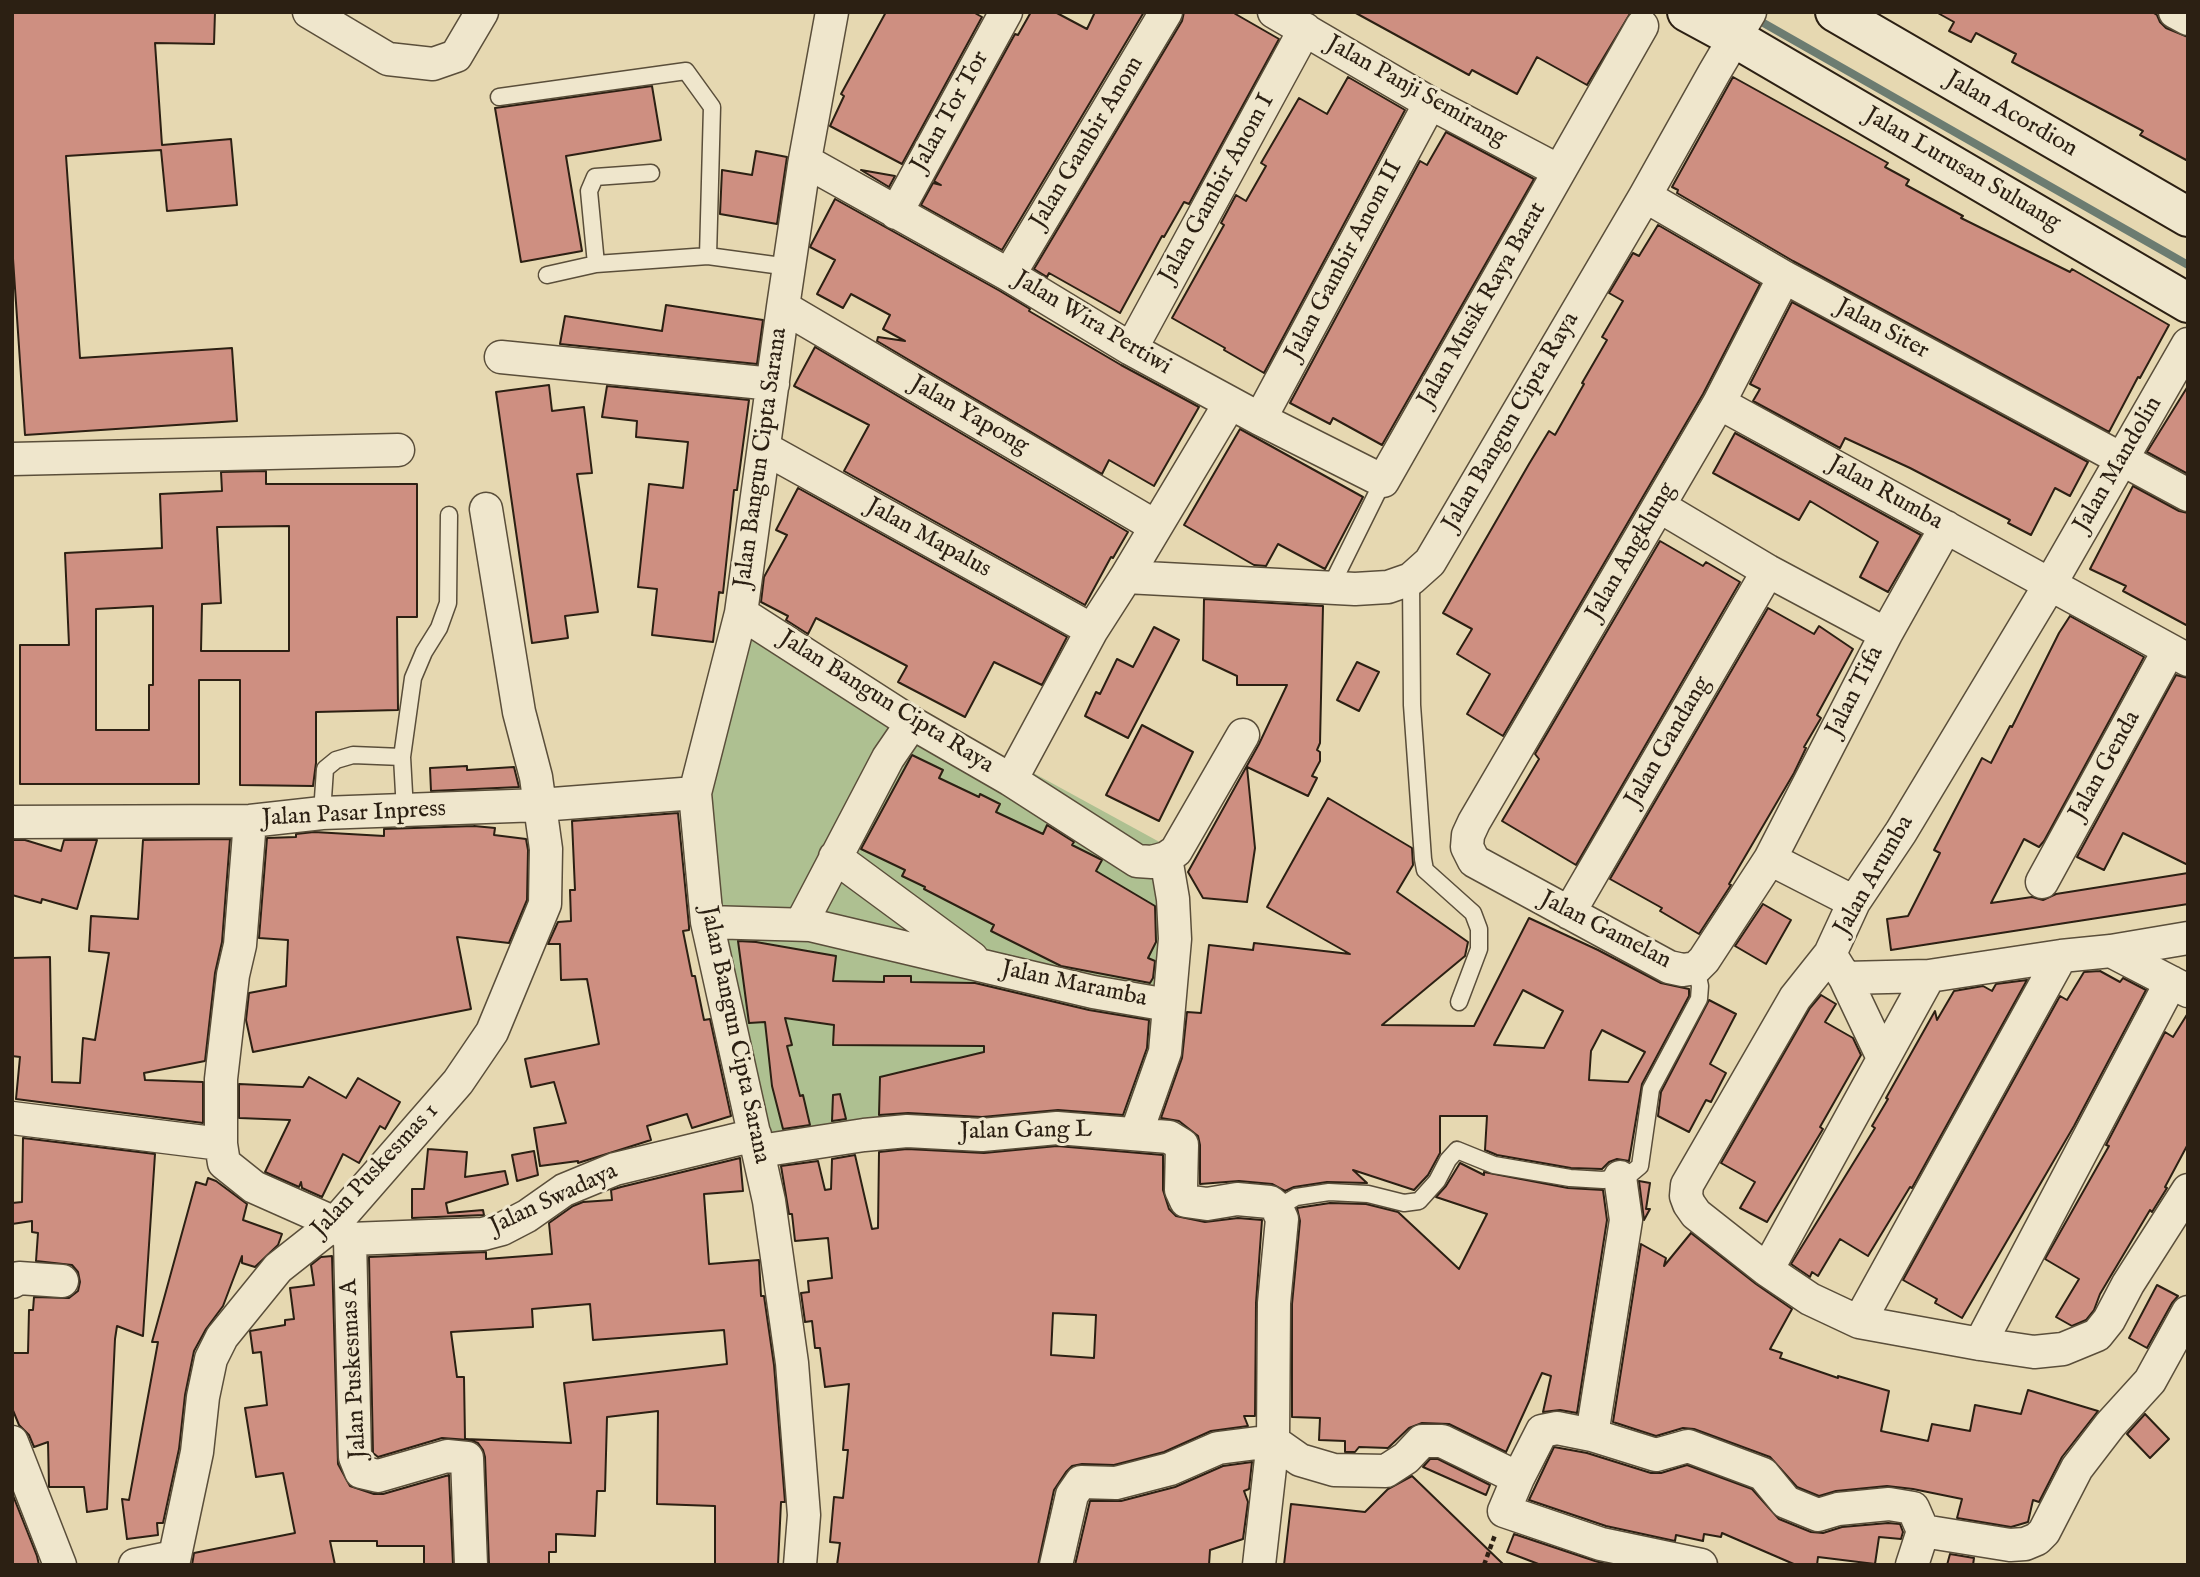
<!DOCTYPE html>
<html>
<head>
<meta charset="utf-8">
<style>
  body { margin:0 }
  #map { position:relative; width:2200px; height:1577px; overflow:hidden; background:#e6d8b1; font-family:"IM FELL English",serif }
  canvas { display:block }
  .frame { position:absolute; inset:0; border:14px solid #2c2013; pointer-events:none }
</style>
</head>
<body>
<div id="map">
<canvas width="2200" height="1577"></canvas>
<div class="frame"></div>
</div>
<script>
const ctx = document.querySelector('canvas').getContext('2d');
ctx.lineJoin = 'round';
function fill(path, color) { ctx.fillStyle = color; ctx.fill(path, 'evenodd'); }
const poly = rows => new Path2D(rows.map(r => 'M' + r).join(''));
function trace(path, color, width, dash) { ctx.strokeStyle = color; ctx.lineWidth = width; ctx.lineCap = dash ? 'butt' : 'round'; ctx.setLineDash(dash || []); ctx.stroke(path); }
function write(font, color, halo, rows, align = 'center') {
  ctx.font = font + ' "IM FELL English",serif'; ctx.lineWidth = 6; ctx.setLineDash([]); ctx.textBaseline = 'middle'; ctx.strokeStyle = halo; ctx.fillStyle = color; for (const [text, x, y, turn = 0] of rows) {
    ctx.save(); ctx.translate(x, y); ctx.rotate((+turn || 0) * Math.PI / 180); ctx.textAlign = isNaN(turn) ? turn : align; if (halo) ctx.strokeText(text, 0, 0); ctx.fillText(text, 0, 0); ctx.restore();
  }
}
const green = poly([
  [741,613,1176,851,1138,1123,755,1135,695,793]
]);
const stream = poly([
  [1753,17,2188,265]
]);
const building = poly([
  [12,12,215,12,214,44,155,43,162,145,231,139,237,205,167,211,161,150,66,156,80,358,232,348,237,421,25,435,12,244,12,12],
  [886,12,973,12,982,17,902,164,830,126,844,96,841,94,886,12],
  [1031,12,1055,12,1087,29,1095,12,1144,12,1002,250,921,205,933,183,941,185,934,181,1015,34,1018,35,1031,12],
  [1184,12,1232,12,1279,39,1189,204,1184,202,1164,237,1162,236,1120,313,1049,273,1047,277,1034,269,1182,21,1184,12],
  [1354,12,1631,12,1587,85,1537,57,1517,94,1472,70,1469,75,1354,12],
  [1936,12,2152,12,2157,15,2160,22,2166,28,2188,37,2188,161,2140,135,2143,131,2012,62,2016,54,1976,33,1971,42,1949,31,1954,22,1936,12],
  [1348,77,1405,110,1264,373,1224,350,1225,348,1172,318,1224,225,1221,223,1236,195,1246,201,1266,166,1261,163,1299,98,1327,114,1348,77],
  [1733,77,1888,163,1885,167,1909,180,1906,185,1963,216,1961,218,2070,272,2072,269,2169,325,2140,378,2138,377,2109,432,1793,261,1677,193,1678,190,1672,187,1733,77],
  [652,86,661,140,566,156,582,251,521,262,495,108,652,86],
  [1446,132,1534,179,1382,445,1333,418,1330,424,1290,403,1420,161,1427,165,1446,132],
  [756,151,787,157,777,224,720,214,722,170,752,175,756,151],
  [861,170,895,176,889,187,861,170],
  [835,199,1000,291,1030,309,1029,311,1121,365,1199,407,1154,486,1109,460,1102,474,877,341,878,337,905,341,883,329,890,315,851,294,843,308,817,294,835,260,810,247,811,245,835,199],
  [1658,225,1760,284,1703,394,1503,736,1467,714,1490,674,1457,654,1472,629,1443,613,1529,464,1549,431,1555,435,1584,384,1582,383,1607,340,1602,337,1623,301,1609,293,1633,253,1639,256,1658,225],
  [1792,302,2088,462,2070,496,2055,488,2031,535,2008,523,2010,520,1910,468,1845,438,1840,448,1753,401,1760,389,1750,384,1792,302],
  [666,305,763,320,757,364,560,344,565,316,662,331,666,305],
  [815,347,1128,532,1113,558,1111,557,1085,605,844,471,869,425,794,386,815,347],
  [549,385,552,411,584,407,592,473,577,474,598,612,565,616,568,638,532,643,496,392,549,385],
  [607,386,749,400,737,490,734,490,723,593,719,592,713,642,652,635,657,589,638,587,649,484,683,488,688,442,636,437,637,421,602,417,607,386],
  [2188,386,2188,474,2147,452,2188,386],
  [1240,429,1363,497,1325,569,1278,544,1266,566,1254,565,1184,525,1240,429],
  [1735,433,1921,535,1888,592,1860,577,1878,542,1810,501,1799,520,1713,473,1735,433],
  [266,471,266,484,417,484,417,617,397,617,398,710,316,712,316,763,313,786,240,785,240,680,199,680,199,784,20,784,20,645,69,645,65,553,162,548,160,494,222,491,221,472,266,471],
  [289,526,289,651,201,651,202,604,221,603,217,527,289,526],
  [153,606,153,685,149,685,149,730,96,730,96,609,153,606],
  [2133,486,2179,511,2188,513,2188,626,2123,591,2126,586,2090,569,2133,486],
  [798,488,1067,637,1042,685,994,662,965,717,898,682,907,666,816,618,808,634,786,620,788,616,761,602,764,577,787,535,776,530,798,488],
  [1660,541,1703,566,1706,562,1740,582,1576,865,1502,821,1539,759,1535,754,1660,541],
  [1204,599,1323,606,1320,743,1317,750,1320,752,1320,761,1312,776,1317,778,1308,796,1247,767,1255,848,1247,902,1203,898,1188,872,1259,744,1287,685,1237,685,1237,676,1203,660,1204,599],
  [1768,608,1814,634,1819,626,1853,649,1817,715,1821,718,1804,747,1806,748,1794,773,1729,884,1731,885,1699,934,1660,911,1662,908,1610,879,1768,608],
  [2070,616,2144,657,2044,841,2039,847,2024,839,1991,903,2032,897,2043,900,2056,894,2188,873,2188,904,1891,950,1887,919,1908,916,1940,853,1934,850,1982,758,1991,763,2010,726,2012,727,2059,633,2070,616],
  [1154,627,1179,640,1128,738,1085,716,1096,692,1100,694,1117,659,1133,667,1154,627],
  [1357,662,1379,672,1359,711,1337,700,1357,662],
  [2176,675,2188,678,2188,865,2123,833,2104,870,2077,857,2176,675],
  [1142,725,1193,752,1159,821,1106,795,1142,725],
  [912,755,943,770,939,778,979,797,980,794,1000,804,996,812,1043,834,1047,825,1074,842,1072,845,1102,860,1096,871,1155,906,1156,942,1148,958,1155,961,1153,978,1150,983,1061,966,991,931,994,925,924,889,925,887,902,876,905,870,861,849,912,755],
  [467,766,467,770,514,767,519,787,431,791,430,768,467,766],
  [1328,798,1412,848,1413,865,1397,892,1468,942,1465,956,1382,1025,1474,1026,1529,918,1598,950,1661,983,1689,989,1689,996,1642,1084,1629,1161,1617,1159,1609,1162,1602,1169,1571,1168,1497,1155,1485,1150,1487,1116,1440,1116,1440,1153,1428,1175,1414,1190,1353,1170,1367,1183,1327,1182,1294,1187,1285,1191,1272,1184,1239,1181,1200,1184,1200,1145,1198,1136,1179,1121,1161,1118,1182,1058,1187,1012,1201,1013,1209,945,1253,950,1254,943,1350,954,1267,907,1328,798],
  [1523,990,1563,1011,1544,1048,1494,1045,1523,990],
  [1602,1030,1645,1052,1628,1082,1589,1080,1591,1051,1602,1030],
  [678,813,689,926,689,930,683,931,692,976,695,976,704,1020,710,1019,731,1116,692,1128,687,1114,647,1126,651,1140,578,1163,578,1161,540,1166,534,1128,566,1123,554,1082,531,1087,525,1059,599,1044,587,979,561,980,560,944,548,944,558,922,571,921,570,890,575,890,572,821,678,813],
  [474,826,495,828,494,835,526,839,528,850,527,900,509,943,457,937,471,1009,253,1052,246,1020,249,993,286,986,288,940,259,938,267,838,296,837,296,834,314,832,384,836,384,829,474,826],
  [230,839,222,942,215,973,205,1061,144,1073,145,1080,203,1082,203,1123,16,1099,20,1057,12,1056,12,958,50,957,52,1082,80,1083,83,1038,95,1040,109,953,89,951,91,916,138,919,143,840,230,839],
  [12,840,25,840,61,851,64,840,97,840,77,909,42,899,41,903,12,895,12,840],
  [1763,904,1791,920,1766,964,1735,946,1763,904],
  [738,941,756,942,836,956,833,981,884,982,884,976,911,976,911,982,975,983,1089,1010,1149,1020,1147,1048,1123,1115,1058,1110,982,1117,908,1113,879,1115,880,1077,984,1052,984,1046,833,1045,834,1025,785,1018,792,1045,787,1046,800,1096,803,1095,810,1125,783,1129,772,1086,765,1022,749,1023,738,941],
  [2100,971,2120,982,2123,978,2146,990,2074,1126,1962,1318,1935,1303,1937,1299,1903,1280,2060,996,2067,1000,2084,972,2100,971],
  [2027,980,1912,1188,1910,1187,1868,1256,1840,1239,1818,1276,1812,1272,1810,1277,1791,1264,1875,1128,1872,1126,1888,1099,1886,1098,1935,1011,1937,1020,1954,991,1983,986,1992,991,1996,984,2027,980],
  [1821,995,1836,1004,1825,1022,1853,1038,1861,1055,1820,1127,1823,1129,1767,1222,1740,1208,1755,1182,1721,1163,1810,1008,1821,995],
  [1709,1000,1736,1014,1710,1064,1726,1073,1711,1102,1706,1100,1689,1132,1658,1116,1661,1092,1709,1000],
  [2188,1013,2188,1144,2165,1187,2167,1188,2152,1212,2150,1210,2100,1294,2094,1310,2086,1320,2072,1326,2056,1317,2079,1279,2045,1259,2109,1146,2106,1145,2165,1032,2173,1037,2188,1013],
  [309,1077,346,1098,358,1078,400,1102,385,1129,380,1126,359,1163,343,1154,322,1197,302,1188,301,1182,299,1187,265,1172,290,1120,239,1118,239,1084,303,1087,309,1077],
  [840,1094,846,1119,832,1121,833,1095,840,1094],
  [23,1138,155,1154,143,1336,117,1326,115,1339,107,1509,87,1512,84,1487,49,1487,48,1442,34,1447,29,1435,19,1425,12,1408,12,1353,28,1353,29,1310,33,1310,34,1297,69,1298,78,1291,80,1282,78,1272,72,1265,36,1261,38,1233,32,1232,32,1221,12,1224,12,1203,22,1202,23,1138],
  [1057,1146,1163,1155,1163,1190,1169,1209,1176,1216,1205,1222,1238,1218,1262,1220,1256,1303,1255,1416,1244,1416,1248,1426,1211,1431,1164,1452,1114,1465,1082,1464,1072,1466,1066,1472,1054,1490,1038,1565,837,1565,840,1543,830,1542,834,1497,843,1498,848,1450,843,1450,849,1384,825,1387,820,1348,815,1348,812,1321,805,1322,801,1293,809,1292,808,1281,832,1278,828,1238,795,1241,792,1214,789,1214,781,1166,818,1161,825,1190,831,1189,832,1159,855,1155,872,1229,878,1228,879,1152,907,1149,984,1153,1057,1146],
  [1053,1313,1096,1315,1094,1358,1051,1355,1053,1313],
  [428,1149,467,1152,465,1177,505,1171,508,1184,446,1203,448,1213,483,1210,484,1215,412,1218,412,1189,424,1189,428,1149],
  [534,1151,538,1175,517,1181,512,1155,534,1151],
  [740,1158,743,1191,704,1194,709,1264,759,1260,761,1296,764,1296,774,1365,785,1502,781,1502,778,1565,715,1565,715,1506,657,1504,658,1411,607,1417,605,1491,597,1491,595,1536,556,1534,556,1552,549,1552,549,1565,489,1565,485,1457,483,1450,478,1443,469,1440,442,1438,378,1457,373,1453,369,1257,486,1252,486,1259,552,1254,549,1223,573,1206,583,1202,612,1200,611,1190,621,1187,740,1158],
  [590,1304,593,1340,724,1330,727,1364,564,1383,571,1443,465,1439,464,1377,457,1377,451,1332,533,1327,532,1309,590,1304],
  [1460,1163,1484,1175,1484,1172,1568,1188,1603,1190,1607,1220,1577,1413,1560,1410,1543,1412,1551,1376,1542,1373,1506,1452,1449,1424,1422,1423,1409,1428,1388,1448,1359,1447,1355,1452,1345,1452,1345,1441,1319,1440,1320,1418,1292,1417,1292,1304,1300,1221,1297,1208,1330,1203,1366,1204,1398,1212,1459,1269,1487,1214,1436,1197,1446,1186,1460,1163],
  [208,1178,216,1181,247,1204,243,1220,282,1234,278,1245,255,1267,242,1263,242,1256,223,1306,206,1329,194,1351,185,1395,179,1449,163,1523,157,1523,158,1535,127,1539,122,1499,129,1500,158,1342,152,1342,196,1182,206,1185,208,1178],
  [1639,1181,1650,1183,1646,1209,1650,1209,1644,1220,1639,1181],
  [1691,1233,1756,1284,1792,1309,1770,1349,1782,1353,1780,1358,1838,1378,1838,1376,1889,1391,1881,1431,1928,1441,1932,1424,1970,1431,1975,1405,2021,1414,2028,1390,2098,1411,2062,1457,2039,1502,2033,1500,2028,1522,2011,1527,1957,1518,1962,1499,1913,1489,1887,1486,1836,1491,1819,1496,1797,1487,1770,1457,1694,1429,1683,1428,1656,1436,1613,1422,1641,1244,1666,1258,1664,1266,1691,1233],
  [332,1256,338,1464,350,1486,374,1494,383,1494,449,1475,453,1565,424,1565,424,1546,377,1546,377,1541,330,1541,335,1565,192,1565,194,1553,295,1533,283,1473,256,1477,245,1408,267,1405,261,1352,253,1353,250,1331,285,1325,285,1320,294,1319,290,1288,314,1285,311,1265,321,1257,332,1256],
  [2157,1285,2178,1296,2172,1303,2147,1348,2129,1338,2157,1285],
  [2145,1414,2169,1439,2150,1458,2127,1434,2145,1414],
  [1554,1447,1587,1453,1651,1473,1661,1473,1687,1465,1752,1489,1779,1519,1811,1532,1823,1533,1842,1527,1888,1523,1900,1524,1903,1532,1901,1539,1879,1537,1875,1564,1818,1557,1817,1565,1796,1565,1722,1533,1721,1537,1704,1534,1703,1541,1676,1535,1675,1541,1606,1526,1529,1500,1554,1447],
  [1430,1459,1438,1459,1490,1485,1486,1495,1423,1467,1430,1459],
  [1252,1462,1249,1489,1244,1491,1248,1502,1243,1539,1210,1550,1209,1565,1075,1565,1090,1501,1121,1501,1175,1487,1223,1466,1252,1462],
  [1412,1476,1504,1565,1284,1565,1291,1504,1365,1512,1388,1489,1412,1476],
  [12,1493,37,1556,39,1565,12,1565,12,1493],
  [1514,1534,1595,1561,1610,1565,1541,1565,1507,1552,1514,1534],
  [1950,1554,1974,1558,1973,1565,1947,1565,1950,1554]
]);
const path = poly([
  [1484,1565,1495,1535]
]);
const lane = poly([
  [499,97,686,71,712,107,708,256,789,267],
  [596,264,589,191,595,177,651,173],
  [547,275,596,264,708,256],
  [1411,579,1412,705,1423,859,1425,870,1473,913,1479,929,1479,949,1459,1002],
  [1330,588,1383,481],
  [405,811,402,757,413,678,424,652,439,628,448,603,449,515],
  [322,813,325,769,336,760,353,755,402,757],
  [1277,1208,1296,1197,1329,1192,1368,1194,1404,1203,1419,1201,1437,1181,1448,1160,1457,1150,1494,1165,1570,1178,1603,1180,1628,1176,1640,1166,1651,1089,1699,999,1700,986,1696,968]
]);
const street = poly([
  [309,12,388,59,433,64,456,56,482,12],
  [1274,12,1430,103,1559,171],
  [2175,12,2188,19],
  [804,165,814,166,1009,275,1131,349,1260,419,1383,481,1642,26],
  [1645,196,1784,277,2188,495],
  [896,213,1006,12],
  [1009,275,1166,12],
  [1784,277,1719,403,1474,822,1468,835,1467,847,1474,861,1669,967,1683,970,1696,968,1704,960,1770,859,1886,634,1946,527],
  [783,307,1155,526],
  [2188,344,2049,586,1901,832,1854,902,1830,954,1795,998,1687,1185,1686,1196,1689,1204,1696,1214,1767,1270,1810,1299,1859,1322,1980,1344,2034,1352,2063,1349,2097,1335,2109,1320,2128,1284,2188,1190],
  [1131,349,1305,29],
  [501,357,773,384],
  [1719,403,2188,660],
  [1260,419,1430,103],
  [764,448,1092,630],
  [12,459,398,450],
  [1659,506,1768,571,1886,634],
  [1126,577,1230,403],
  [741,613,912,723,1011,780,1092,630,1126,577,1355,589,1388,587,1411,579,1430,562,1645,196,1714,73,1750,12],
  [1011,780,1137,861,1152,862,1166,858,1176,851,1243,735],
  [250,821,240,945,233,975,221,1079,221,1144,224,1163,254,1187,335,1223,350,1239,355,1457,361,1472,378,1476,447,1456,467,1458,471,1565],
  [12,822,250,821,322,813,540,805,695,793],
  [835,857,972,958],
  [1770,859,1854,902],
  [2042,882,2169,650],
  [1569,913,1768,571],
  [707,922,810,925,1093,992,1168,1005],
  [801,924,888,758,912,723],
  [2111,951,2188,991],
  [1830,954,1845,978,1929,976,2061,956,2111,951,2188,938],
  [1845,978,1883,1058],
  [12,1118,221,1144],
  [1136,1134,1165,1052,1175,939,1173,899,1166,858],
  [760,1151,864,1135,907,1131,982,1135,1057,1128,1169,1137,1182,1145,1181,1190,1186,1201,1207,1204,1237,1199,1270,1202,1277,1208,1282,1219,1274,1303,1273,1441,1259,1565],
  [350,1239,483,1234,502,1229,527,1216,564,1190,615,1169,755,1135],
  [1767,1270,1929,976],
  [12,1282,19,1278,62,1281],
  [1859,1322,2061,956],
  [1980,1344,2171,982],
  [1592,1435,1626,1220,1620,1177],
  [12,1442,60,1565],
  [1923,1531,2010,1545,2025,1544,2037,1539,2044,1532,2077,1468,2110,1425,2150,1381,2188,1312],
  [135,1565,174,1557],
  [173,1565,197,1452,203,1397,211,1359,222,1337,278,1268,335,1223,458,1082,492,1032,545,904,546,849,536,777,519,712,486,509],
  [800,1565,804,1515,792,1363,769,1201,707,922,695,793,741,613,783,307,804,165,832,12],
  [1056,1565,1072,1495,1081,1482,1116,1483,1170,1469,1218,1448,1273,1441,1300,1460,1334,1470,1386,1471,1406,1458,1422,1441,1442,1441,1518,1478],
  [1701,1565,1601,1544,1504,1511,1518,1478,1542,1431,1557,1428,1592,1435,1656,1455,1688,1446,1763,1474,1786,1502,1818,1515,1838,1509,1889,1504,1913,1508,1923,1531,1912,1565]
]);
const secondary = poly([
  [1687,12,1735,38,2188,303],
  [1835,12,2188,217]
]);
const streetNames = [
  ["Jalan Panji Semirang",1416,92,29],
  ["Jalan Tor Tor",951,112,-61],
  ["Jalan Acordion",2011,115,30],
  ["Jalan Gambir Anom",1088,143,-59],
  ["Jalan Lurusan Suluang",1962,170,30],
  ["Jalan Gambir Anom I",1218,189,-61],
  ["Jalan Gambir Anom II",1345,261,-62],
  ["Jalan Musik Raya Barat",1483,305,-60],
  ["Jalan Wira Pertiwi",1092,324,31],
  ["Jalan Siter",1882,330,28],
  ["Jalan Yapong",969,416,30],
  ["Jalan Bangun Cipta Raya",1512,422,-60],
  ["Jalan Bangun Cipta Sarana",762,458,-82],
  ["Jalan Mandolin",2119,465,-60],
  ["Jalan Rumba",1885,494,29],
  ["Jalan Mapalus",928,539,29],
  ["Jalan Angklung",1632,552,-60],
  ["Jalan Tifa",1856,692,-63],
  ["Jalan Bangun Cipta Raya",886,703,32],
  ["Jalan Gandang",1669,742,-60],
  ["Jalan Genda",2106,766,-61],
  ["Jalan Pasar Inpress",354,815,-3],
  ["Jalan Arumba",1875,876,-60],
  ["Jalan Gamelan",1605,931,27],
  ["Jalan Maramba",1074,985,12],
  ["Jalan Bangun Cipta Sarana",734,1035,78],
  ["Jalan Gang L",1026,1132,-1],
  ["Jalan Puskesmas 1",376,1171,-47],
  ["Jalan Swadaya",554,1200,-25],
  ["Jalan Puskesmas A",355,1369,-93]
];
fill(green, '#aec091');
trace(stream, '#6c7c71', 8);
fill(building, '#ce8f81');
trace(building, '#2c2013', 2);
trace(lane, '#5a4e3a', 19);
trace(street, '#5a4e3a', 35);
trace(secondary, '#2c2013', 42);
trace(path, '#2c2013', 4.5, [5, 3.5]);
trace(lane, '#efe6cc', 16);
trace(street, '#efe6cc', 32);
trace(secondary, '#efe6cc', 38);
write('24px', '#2c2013', '#efe6cc', streetNames);
</script>
</body>
</html>
